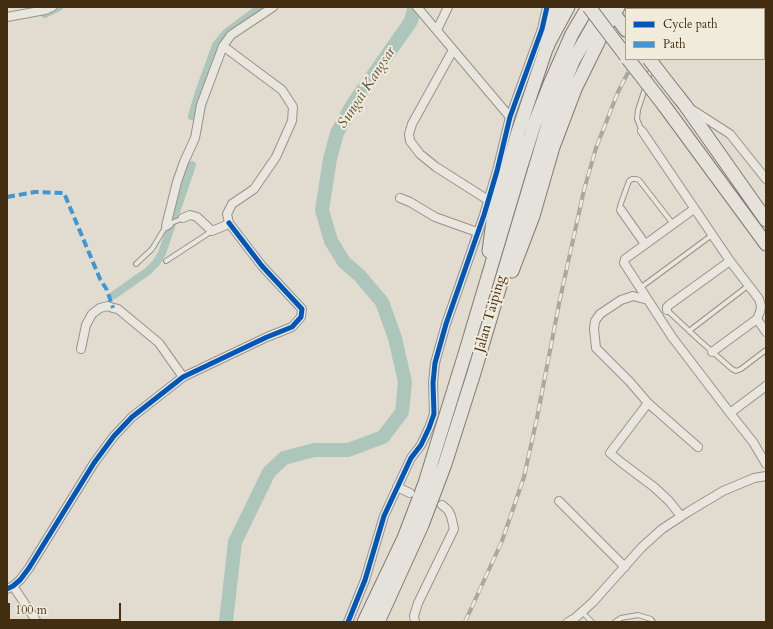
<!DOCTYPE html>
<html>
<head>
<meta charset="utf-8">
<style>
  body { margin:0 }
  #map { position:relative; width:773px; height:629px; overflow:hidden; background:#e1dccf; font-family:Cardo,serif }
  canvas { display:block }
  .frame { position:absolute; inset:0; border:8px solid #432e12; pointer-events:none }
  .legend { position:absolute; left:625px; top:8px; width:140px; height:52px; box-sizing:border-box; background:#f1ebdb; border:1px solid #ab9f8b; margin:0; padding:5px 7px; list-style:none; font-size:12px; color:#432e12 }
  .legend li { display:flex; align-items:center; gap:8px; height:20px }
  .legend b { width:20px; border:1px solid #ab9f8b }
  .scale { position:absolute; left:8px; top:603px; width:113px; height:18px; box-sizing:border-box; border:2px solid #432e12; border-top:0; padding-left:5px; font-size:12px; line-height:14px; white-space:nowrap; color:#432e12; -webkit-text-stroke:3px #f1ebdb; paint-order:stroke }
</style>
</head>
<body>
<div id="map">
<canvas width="773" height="629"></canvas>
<div class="frame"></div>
<ul class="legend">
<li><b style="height:5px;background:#0057b8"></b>Cycle path</li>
<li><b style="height:5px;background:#4097d3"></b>Path</li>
</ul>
<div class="scale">100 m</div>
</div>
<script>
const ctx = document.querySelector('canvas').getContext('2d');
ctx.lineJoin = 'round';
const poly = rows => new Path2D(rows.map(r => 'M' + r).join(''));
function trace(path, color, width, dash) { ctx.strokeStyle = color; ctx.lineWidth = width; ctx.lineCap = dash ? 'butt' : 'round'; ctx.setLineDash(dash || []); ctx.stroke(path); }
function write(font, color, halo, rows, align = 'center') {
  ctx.font = font + ' Cardo,serif'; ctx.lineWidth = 4; ctx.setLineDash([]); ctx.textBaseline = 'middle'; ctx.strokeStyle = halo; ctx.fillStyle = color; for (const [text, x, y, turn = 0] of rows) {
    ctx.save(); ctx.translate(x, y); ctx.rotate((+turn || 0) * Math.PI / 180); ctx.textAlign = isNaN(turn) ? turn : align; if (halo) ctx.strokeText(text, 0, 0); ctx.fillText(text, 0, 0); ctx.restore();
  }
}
const canal = poly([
  [45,14,59,7],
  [192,116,198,95,216,45,226,33,261,7],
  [114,295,148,271,156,263,162,253,192,165]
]);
const river = poly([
  [226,622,235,542,269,472,284,458,314,450,348,450,383,437,402,412,405,382,395,338,382,302,360,276,344,262,331,241,322,210,330,159,337,133,353,104,411,21,415,7]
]);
const service = poly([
  [692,9,694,7],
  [642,131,637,119,638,110,652,67],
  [621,210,620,206,629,181,632,179,636,179,639,180,673,224],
  [169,224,183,218],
  [166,261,212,231],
  [136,264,152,249,166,226],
  [640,288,712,235],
  [667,310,699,340,732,369,736,371,741,369,766,350],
  [689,331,749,285],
  [582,612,592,622],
  [615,622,621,618,638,615,651,619,653,622]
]);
const minor = poly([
  [417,7,510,117],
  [7,17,45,10,52,7],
  [437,30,448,7],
  [453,50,412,124,409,134,410,141,420,154,436,167,488,200],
  [691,109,730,134,766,179],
  [642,131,730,261,759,299,761,306,760,312,757,319,712,352],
  [400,198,410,202,435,217,477,232],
  [694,209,625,259,624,263,672,337,730,413],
  [621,210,645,244],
  [183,218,190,215,197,217,212,231,224,226,229,223,227,214,232,204,254,189,276,157,292,121,293,107,282,90,223,46],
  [169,224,166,226,177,182,184,162,195,138,201,105,223,46,231,35,273,7],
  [648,300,633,296,621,300,600,314,595,321,594,329,596,348,630,382,648,403,610,453,622,463,654,487,669,501,681,516],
  [667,310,667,307,669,305,730,261],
  [757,319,766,332],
  [81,349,86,325,92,314,100,308,108,306,113,308,118,309,159,343,183,377],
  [766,386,730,413,753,442,766,464],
  [648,403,698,447],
  [397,487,410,493],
  [559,501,625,567],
  [13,586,37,622],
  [7,589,13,586,20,580,29,568,94,463,114,436,132,417,183,377,267,337,292,327,301,317,302,309,262,266,229,223],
  [348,622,365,580,384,516,411,458,421,445,429,428,434,414,433,383,435,363,446,324,484,215,497,171,510,117,542,29,547,7],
  [415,622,414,616,418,603,454,529,451,516,448,510,442,505],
  [568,622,575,618,593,602,642,547,662,529,688,512,723,491,754,478,766,476]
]);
const trunk = poly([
  [610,8,626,30],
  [677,95,685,105,766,220],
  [663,104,766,244],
  [489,251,493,221,518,132,547,46,568,7],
  [512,271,533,216,553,147,575,89,605,28,618,7],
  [364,622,404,538,425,483,465,354,521,166,534,125,550,84,572,34,588,7],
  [378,622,422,525,445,464,474,373,550,118,573,61,604,7]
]);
const motorway = poly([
  [547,46,554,7]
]);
const rail = poly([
  [658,9,659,7],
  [465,622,502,541,524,477,537,418,560,299,584,190,596,148,618,92,635,59]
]);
const trunkBridge = poly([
  [589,7,626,56],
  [628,59,663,104],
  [649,59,677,95]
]);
const quiet = poly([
  [7,197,35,192,64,193,100,279,107,290,113,308]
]);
const cycleway = poly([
  [7,589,13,586,20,580,29,568,94,463,114,436,132,417,183,377,267,337,292,327,301,317,302,309,262,266,229,223],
  [348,622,365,580,384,516,411,458,421,445,429,428,434,414,433,383,435,363,446,324,484,215,497,171,510,117,542,29,547,7]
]);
const streetNames = [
  ["Jalan Taiping",491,314,-74]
];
const waterNames = [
  ["Sungai Kangsar",367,88,-57]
];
trace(canal, '#adc6bb', 8);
trace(river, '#adc6bb', 14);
trace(service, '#989388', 6);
trace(minor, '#989388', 10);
trace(trunk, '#817b70', 15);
trace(motorway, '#817b70', 16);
trace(service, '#e9e6df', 4);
trace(minor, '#e9e6df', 8);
trace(trunk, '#e4e2da', 13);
trace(motorway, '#e4e2da', 14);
trace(rail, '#aba69e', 4);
trace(rail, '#f1ebdb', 2.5, [8]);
trace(trunkBridge, '#817b70', 15, []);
trace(trunkBridge, '#e4e2da', 13);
trace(quiet, '#4097d3', 4, [8, 4]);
trace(cycleway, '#0057b8', 5);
write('14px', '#432e12', '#f1ebdb', streetNames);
write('italic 15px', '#58523a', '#f1ebdb', waterNames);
</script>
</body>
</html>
